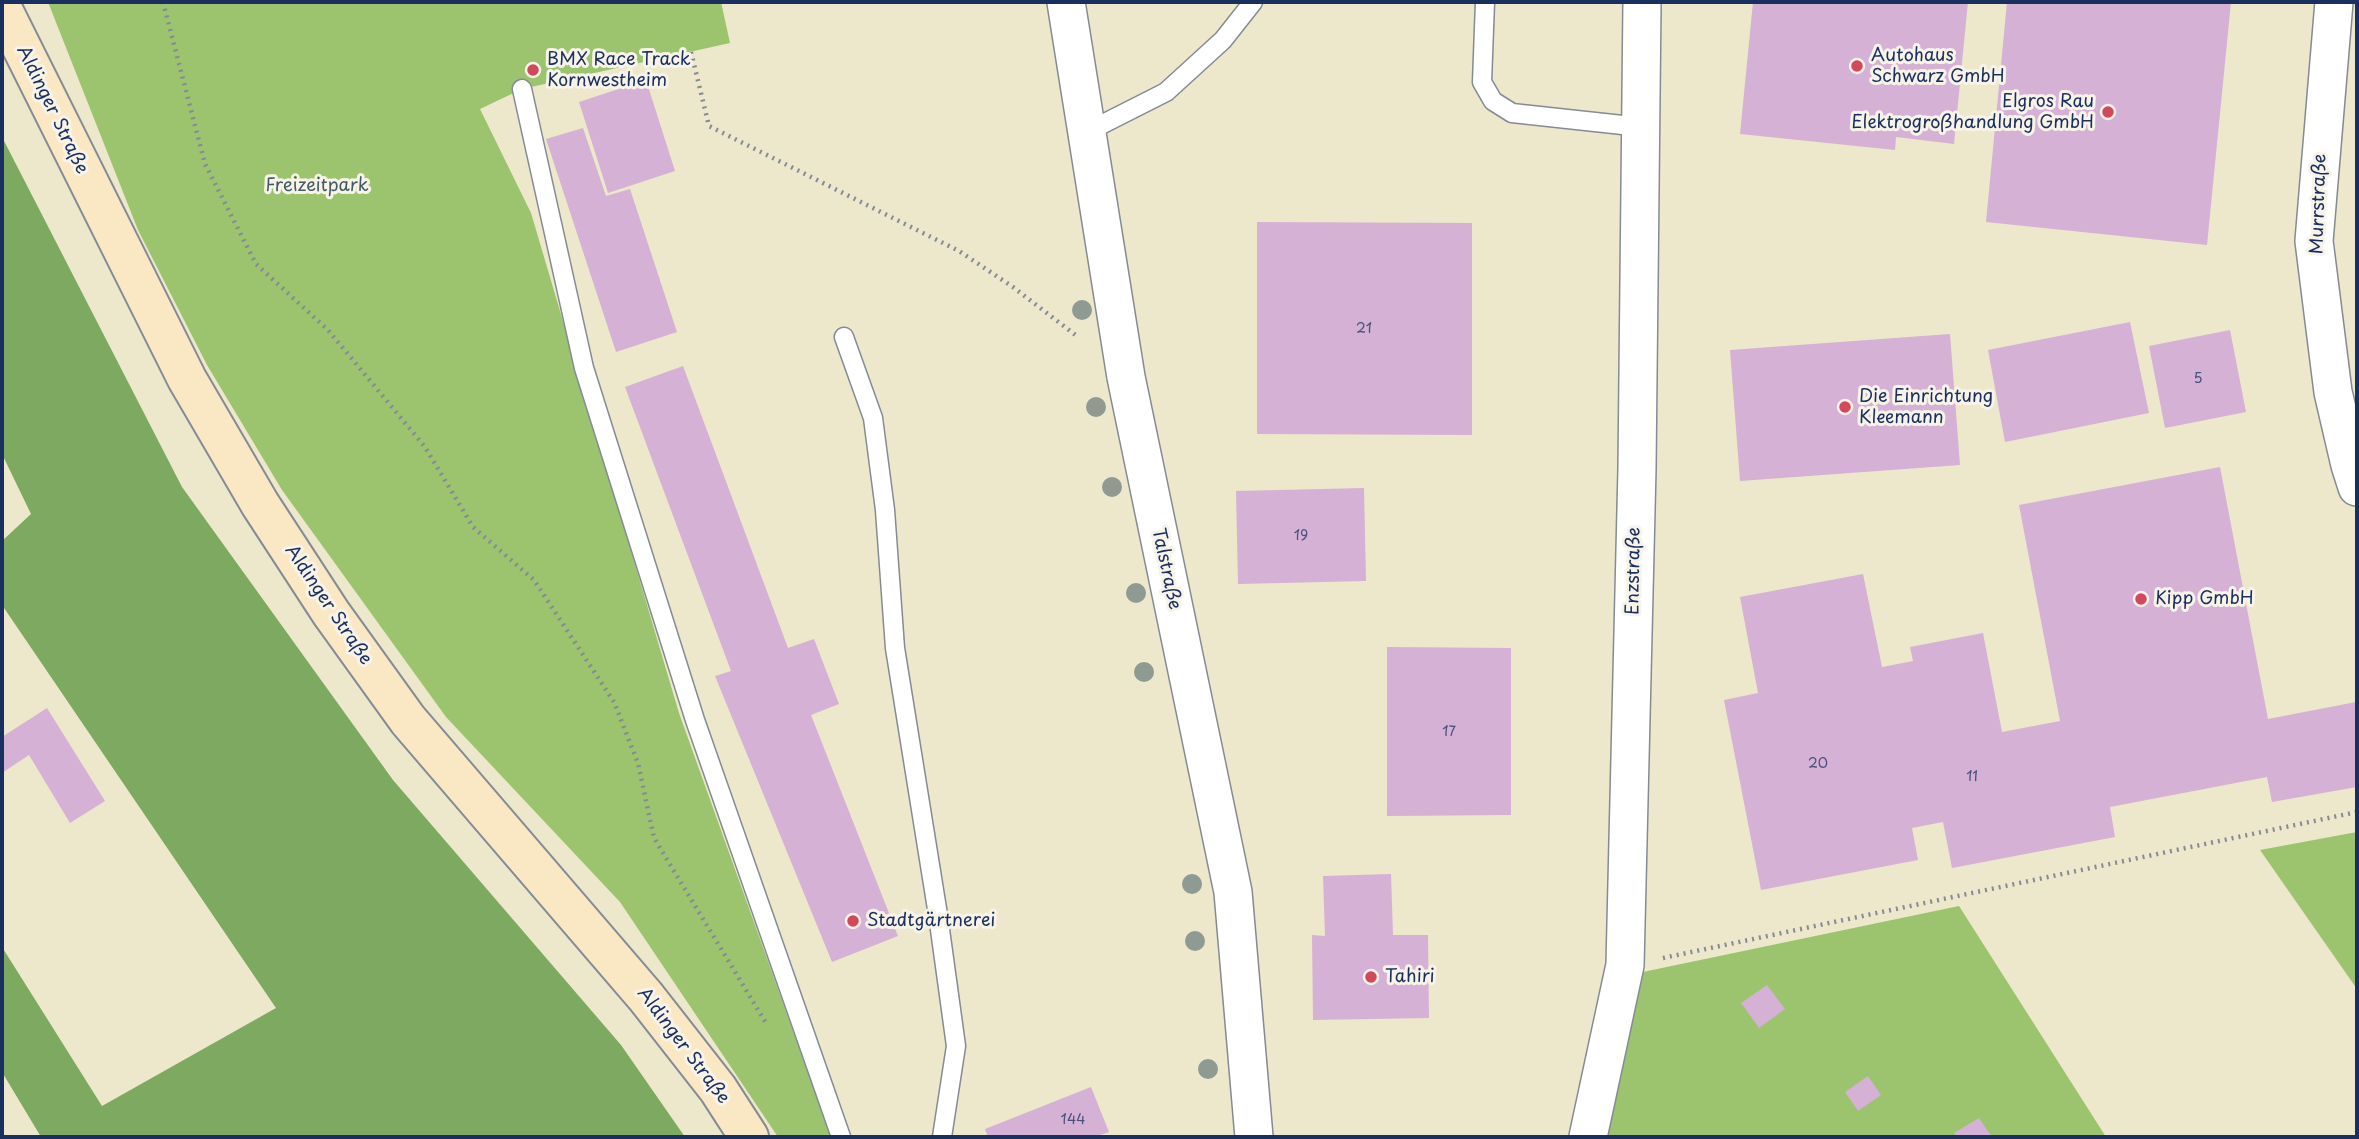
<!DOCTYPE html>
<html>
<head>
<meta charset="utf-8">
<style>
  body { margin:0 }
  #map { position:relative; width:2359px; height:1139px; overflow:hidden; background:#ede7cc; font-family:"Playpen Sans",sans-serif }
  canvas { display:block }
  .frame { position:absolute; inset:0; border:4px solid #1b2f5e; pointer-events:none }
</style>
</head>
<body>
<div id="map">
<canvas width="2359" height="1139"></canvas>
<div class="frame"></div>
</div>
<script>
const ctx = document.querySelector('canvas').getContext('2d');
ctx.lineJoin = 'round';
function fill(path, color) { ctx.fillStyle = color; ctx.fill(path, 'evenodd'); }
const poly = rows => new Path2D(rows.map(r => 'M' + r).join(''));
function trace(path, color, width, dash) { ctx.strokeStyle = color; ctx.lineWidth = width; ctx.lineCap = dash ? 'butt' : 'round'; ctx.setLineDash(dash || []); ctx.stroke(path); }
function write(font, color, halo, rows, align = 'center') {
  ctx.font = font + ' "Playpen Sans",sans-serif'; ctx.lineWidth = 6; ctx.setLineDash([]); ctx.textBaseline = 'middle'; ctx.strokeStyle = halo; ctx.fillStyle = color; for (const [text, x, y, turn = 0] of rows) {
    ctx.save(); ctx.translate(x, y); ctx.rotate((+turn || 0) * Math.PI / 180); ctx.textAlign = isNaN(turn) ? turn : align; if (halo) ctx.strokeText(text, 0, 0); ctx.fillText(text, 0, 0); ctx.restore();
  }
}
const green = poly([
  [48,2,721,2,730,43,522,89,480,109,531,213,679,713,831,1137,778,1137,620,902,446,717,282,490,207,365,138,230],
  [2357,832,2357,989,2260,850],
  [1959,906,2106,1137,1604,1137,1638,973]
]);
const forest = poly([
  [2,137,182,487,393,780,621,1045,685,1137,41,1137,2,1072,2,947,102,1106,276,1008,2,605,2,541,31,514,2,454]
]);
const building = poly([
  [1753,2,1968,2,1954,144,1896,137,1895,150,1740,134],
  [2007,2,2231,2,2207,245,1986,222],
  [646,80,675,171,608,193,579,102],
  [583,128,606,196,630,189,677,332,616,352,546,139],
  [1257,222,1472,223,1472,435,1257,434],
  [2130,322,2149,413,2005,442,1988,350],
  [2230,330,2246,412,2165,428,2149,346],
  [1950,334,1960,465,1740,481,1730,350],
  [683,366,788,648,814,639,839,704,811,715,898,936,832,962,715,676,731,671,625,387],
  [2220,467,2268,719,2356,702,2357,787,2272,802,2267,777,2110,807,2115,837,1952,868,1943,822,1912,828,1918,860,1761,890,1724,700,1758,693,1740,597,1863,574,1882,667,1913,661,1910,647,1983,633,2002,732,2060,721,2019,505],
  [1364,488,1366,581,1238,584,1236,491],
  [1387,647,1511,648,1511,815,1387,816],
  [47,708,105,801,70,823,29,755,2,773,2,737],
  [1391,874,1393,935,1428,935,1429,1018,1313,1020,1312,935,1325,936,1323,876],
  [1767,985,1785,1009,1759,1028,1741,1003],
  [1868,1076,1881,1095,1858,1111,1845,1092],
  [1091,1087,1109,1132,1095,1137,988,1137,985,1129],
  [1979,1118,1992,1137,1957,1137,1954,1133]
]);
const path = poly([
  [163,2,205,164,256,264,328,330,425,447,473,527,534,580,614,702,638,763,654,838,766,1023],
  [691,52,709,126,959,251,1013,287,1078,337],
  [1663,958,2357,812]
]);
const service = poly([
  [1485,2,1482,82,1493,101,1512,113,1641,127],
  [522,89,584,368,695,720,841,1137],
  [1087,132,1166,92,1223,40,1253,2],
  [844,337,873,418,885,510,895,648,938,915,956,1046,942,1137]
]);
const minor = poly([
  [1066,2,1126,377,1233,892,1254,1137],
  [2334,2,2314,241,2333,392,2350,465,2357,487],
  [1588,1137,1625,965,1637,468,1642,2]
]);
const secondary = poly([
  [2,8,187,379,260,504,331,613,408,720,646,997,718,1089,749,1137]
]);
const trees = [
  [1082,310],
  [1096,407],
  [1112,487],
  [1136,593],
  [1144,672],
  [1192,884],
  [1195,941],
  [1208,1069]
];
const markers = [
  [1857,66,7,"#d1495b"],
  [533,70,7,"#d1495b"],
  [2108,112,7,"#d1495b"],
  [1845,407,7,"#d1495b"],
  [2141,599,7,"#d1495b"],
  [853,921,7,"#d1495b"],
  [1371,977,7,"#d1495b"]
];
const numberNames = [
  ["21",1364,329],
  ["5",2198,379],
  ["19",1301,536],
  ["17",1449,732],
  ["20",1818,764],
  ["11",1972,777],
  ["144",1073,1120]
];
const poiNames = [
  ["Autohaus",1871,56],
  ["Schwarz GmbH",1871,77],
  ["BMX Race Track",547,60],
  ["Kornwestheim",547,81],
  ["Elgros Rau",2094,102,"right"],
  ["Elektrogroßhandlung GmbH",2094,123,"right"],
  ["Die Einrichtung",1859,397],
  ["Kleemann",1859,418],
  ["Kipp GmbH",2155,599],
  ["Stadtgärtnerei",867,921],
  ["Tahiri",1385,977]
];
const streetNames = [
  ["Aldinger Straße",52,110,64],
  ["Murrstraße",2319,204,-88],
  ["Talstraße",1166,569,78],
  ["Enzstraße",1634,571,-89],
  ["Aldinger Straße",328,605,56],
  ["Aldinger Straße",683,1046,53]
];
const parkNames = [
  ["Freizeitpark",317,186]
];
fill(green, '#9cc36e');
fill(forest, '#7da961');
fill(building, '#d5b1d5');
trace(service, '#848b95', 21);
trace(minor, '#848b95', 40);
trace(secondary, '#848b95', 42);
trace(path, '#848b95', 4.5, [2, 5]);
trace(service, '#fff', 18);
trace(minor, '#fff', 37);
trace(secondary, '#fae7c3', 38);
ctx.fillStyle = '#8f9a92';
for (const [x, y] of trees) { ctx.beginPath(); ctx.arc(x, y, 10, 0, 2 * Math.PI); ctx.fill(); }
for (const [x, y, r, color] of markers) { const dot = new Path2D(); dot.arc(x, y, r, 0, 2 * Math.PI); ctx.fillStyle = color; ctx.fill(dot); trace(dot, '#f7f3e8', 2.5); }
write('14px', '#4a507c', null, numberNames);
write('18px', '#1b2f5e', '#f7f3e8', poiNames, 'left');
write('18px', '#1b2f5e', '#f7f3e8', streetNames);
write('18px', '#425b63', '#f7f3e8', parkNames);
</script>
</body>
</html>
